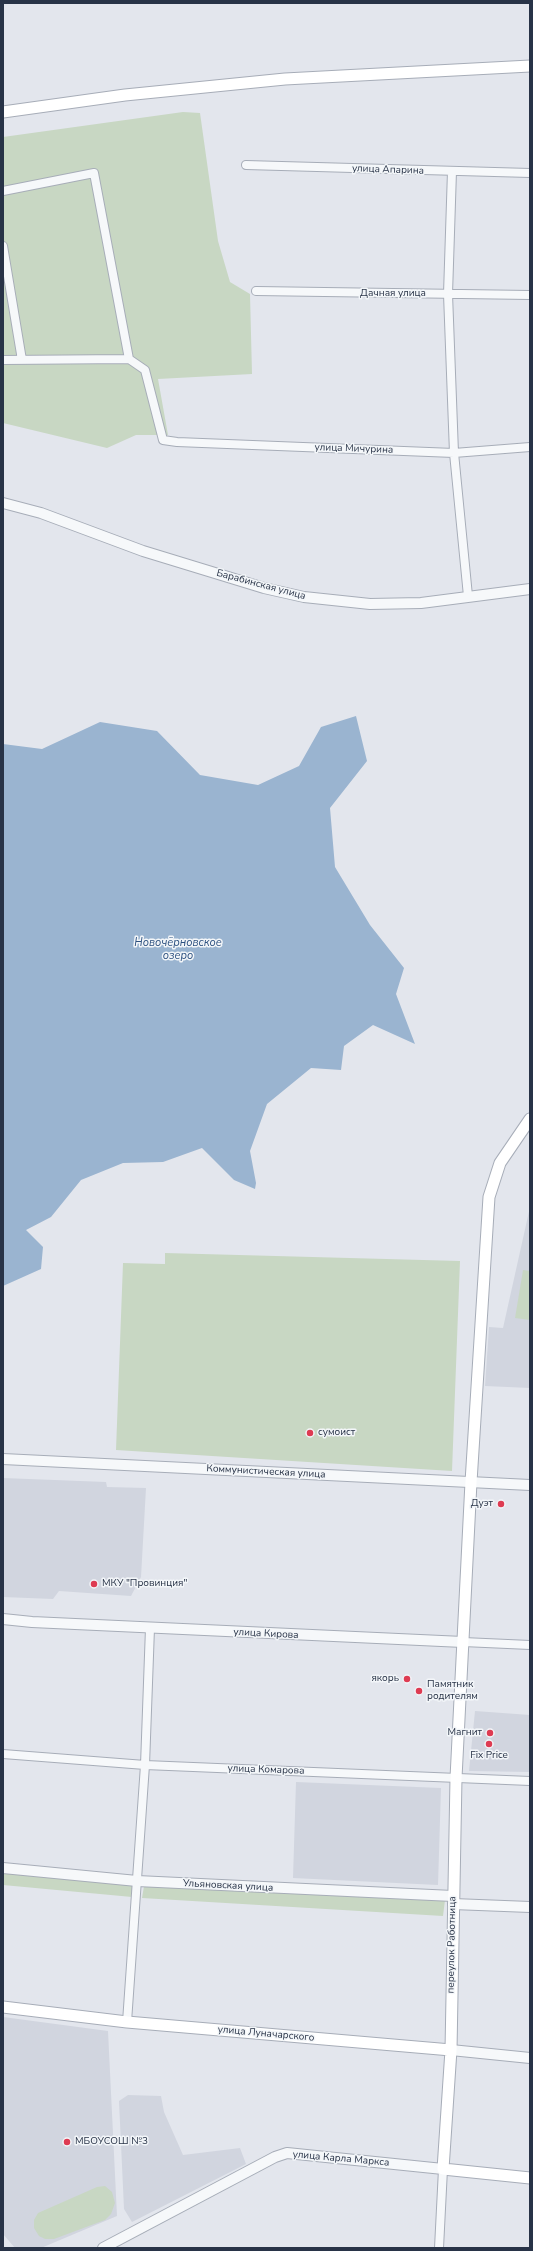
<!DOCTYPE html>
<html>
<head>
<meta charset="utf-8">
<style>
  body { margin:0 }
  #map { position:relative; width:533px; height:2251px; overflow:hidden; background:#e3e6ed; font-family:"Nunito Sans",sans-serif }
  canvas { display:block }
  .frame { position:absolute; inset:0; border:4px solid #283347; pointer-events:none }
</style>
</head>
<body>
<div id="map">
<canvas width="533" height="2251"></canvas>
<div class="frame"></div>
</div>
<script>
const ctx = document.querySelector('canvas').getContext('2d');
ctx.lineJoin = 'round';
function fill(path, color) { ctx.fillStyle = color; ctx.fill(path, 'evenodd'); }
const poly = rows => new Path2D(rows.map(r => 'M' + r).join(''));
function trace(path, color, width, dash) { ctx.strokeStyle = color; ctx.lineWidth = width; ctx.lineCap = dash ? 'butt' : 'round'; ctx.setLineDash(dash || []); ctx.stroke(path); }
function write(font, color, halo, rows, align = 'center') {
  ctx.font = font + ' "Nunito Sans",sans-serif'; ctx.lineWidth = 3; ctx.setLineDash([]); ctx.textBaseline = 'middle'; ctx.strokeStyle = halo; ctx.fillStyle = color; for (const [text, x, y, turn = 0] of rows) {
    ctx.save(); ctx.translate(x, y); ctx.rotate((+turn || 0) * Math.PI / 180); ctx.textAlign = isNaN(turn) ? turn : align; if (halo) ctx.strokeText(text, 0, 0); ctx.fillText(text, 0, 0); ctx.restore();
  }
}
const built = poly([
  [530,1207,530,1388,485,1386,489,1327,503,1328],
  [3,1478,106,1482,107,1487,146,1488,141,1577,131,1596,59,1591,53,1599,3,1597],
  [475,1711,530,1715,530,1772,469,1771],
  [296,1782,441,1788,438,1885,293,1878],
  [3,2017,108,2031,117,2216,41,2248,15,2248,3,2234],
  [128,2095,161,2096,164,2112,183,2155,240,2148,246,2164,132,2222,124,2209,119,2101]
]);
const green = poly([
  [183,112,200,113,218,241,230,282,250,294,252,374,158,379,168,435,136,435,107,448,3,423,3,137],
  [165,1253,460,1261,452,1471,116,1450,123,1263,165,1264],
  [523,1270,530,1271,530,1320,515,1318],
  [3,1871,133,1883,132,1897,3,1885],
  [144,1886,445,1900,443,1916,142,1898],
  [105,2186,112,2192,115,2203,111,2214,105,2220,54,2239,45,2239,39,2236,34,2228,34,2220,38,2213,97,2187]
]);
const water = poly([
  [356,716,367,761,330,808,335,867,370,925,404,968,396,994,415,1044,373,1025,344,1046,341,1070,311,1068,267,1104,250,1151,256,1183,255,1189,234,1180,202,1148,163,1162,123,1163,81,1180,51,1217,26,1230,43,1247,41,1269,3,1286,3,744,42,749,100,722,157,731,200,775,258,785,299,766,321,727]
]);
const minor = poly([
  [246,165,530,173],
  [452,171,448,294,454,453,468,596],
  [3,191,94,173,129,359],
  [3,246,22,360],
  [256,291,530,295],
  [3,360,129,359,145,370,163,440,177,442,454,453,530,447],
  [463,1642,530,1645],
  [3,1754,145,1765,530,1781],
  [127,2022,145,1765,150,1628],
  [439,2248,443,2169]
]);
const tertiary = poly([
  [3,503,41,513,143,551,264,588,304,597,370,604,421,603,530,589],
  [3,1459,530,1485],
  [3,1619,32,1622,463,1642],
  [3,1868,137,1881,453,1896],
  [453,1904,530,1907],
  [451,2050,530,2058],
  [103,2248,275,2157,287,2153,443,2169]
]);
const secondary = poly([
  [3,112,125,95,285,79,530,66],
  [530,1119,500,1163,489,1197,471,1482,456,1778,451,2050,443,2169,530,2178],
  [3,2007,127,2022,451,2050]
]);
const markers = [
  [310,1433,4,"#de3b52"],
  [501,1504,4,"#de3b52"],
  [94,1584,4,"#de3b52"],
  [407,1679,4,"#de3b52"],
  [419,1691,4,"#de3b52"],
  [490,1733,4,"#de3b52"],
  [489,1744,4,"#de3b52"],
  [67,2142,4,"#de3b52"]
];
const streetNames = [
  ["улица Апарина",388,170,2],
  ["Дачная улица",393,294],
  ["улица Мичурина",354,449,2],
  ["Барабинская улица",261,585,15],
  ["Коммунистическая улица",266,1472,3],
  ["улица Кирова",266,1634,3],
  ["улица Комарова",266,1770,2],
  ["Ульяновская улица",228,1886,3],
  ["переулок Работница",452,1945,-89],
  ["улица Луначарского",266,2034,5],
  ["улица Карла Маркса",341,2159,5]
];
const poiNames = [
  ["сумоист",318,1433],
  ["Дуэт",493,1504,"right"],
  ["МКУ \"Провинция\"",102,1584],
  ["якорь",399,1679,"right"],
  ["Памятник",427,1685],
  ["родителям",427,1697],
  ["Магнит",482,1733,"right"],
  ["Fix Price",489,1756,"center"],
  ["МБОУСОШ №3",75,2142]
];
const waterNames = [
  ["Новочёрновское",178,943],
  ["озеро",178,956]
];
fill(built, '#d1d5df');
fill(green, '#c8d7c3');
fill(water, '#9ab4d0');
trace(minor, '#a7adb8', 10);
trace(tertiary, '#a7adb8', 12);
trace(secondary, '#a7adb8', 13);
trace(minor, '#f6f8fa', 8);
trace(tertiary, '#f6f8fa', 10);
trace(secondary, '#fff', 11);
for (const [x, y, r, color] of markers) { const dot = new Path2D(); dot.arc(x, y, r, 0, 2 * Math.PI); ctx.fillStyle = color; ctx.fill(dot); trace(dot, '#f3f6f9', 1.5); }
write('10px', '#283347', '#f3f6f9', streetNames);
write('10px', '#283347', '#f3f6f9', poiNames, 'left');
write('italic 11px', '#2d5180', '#f3f6f9', waterNames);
</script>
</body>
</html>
